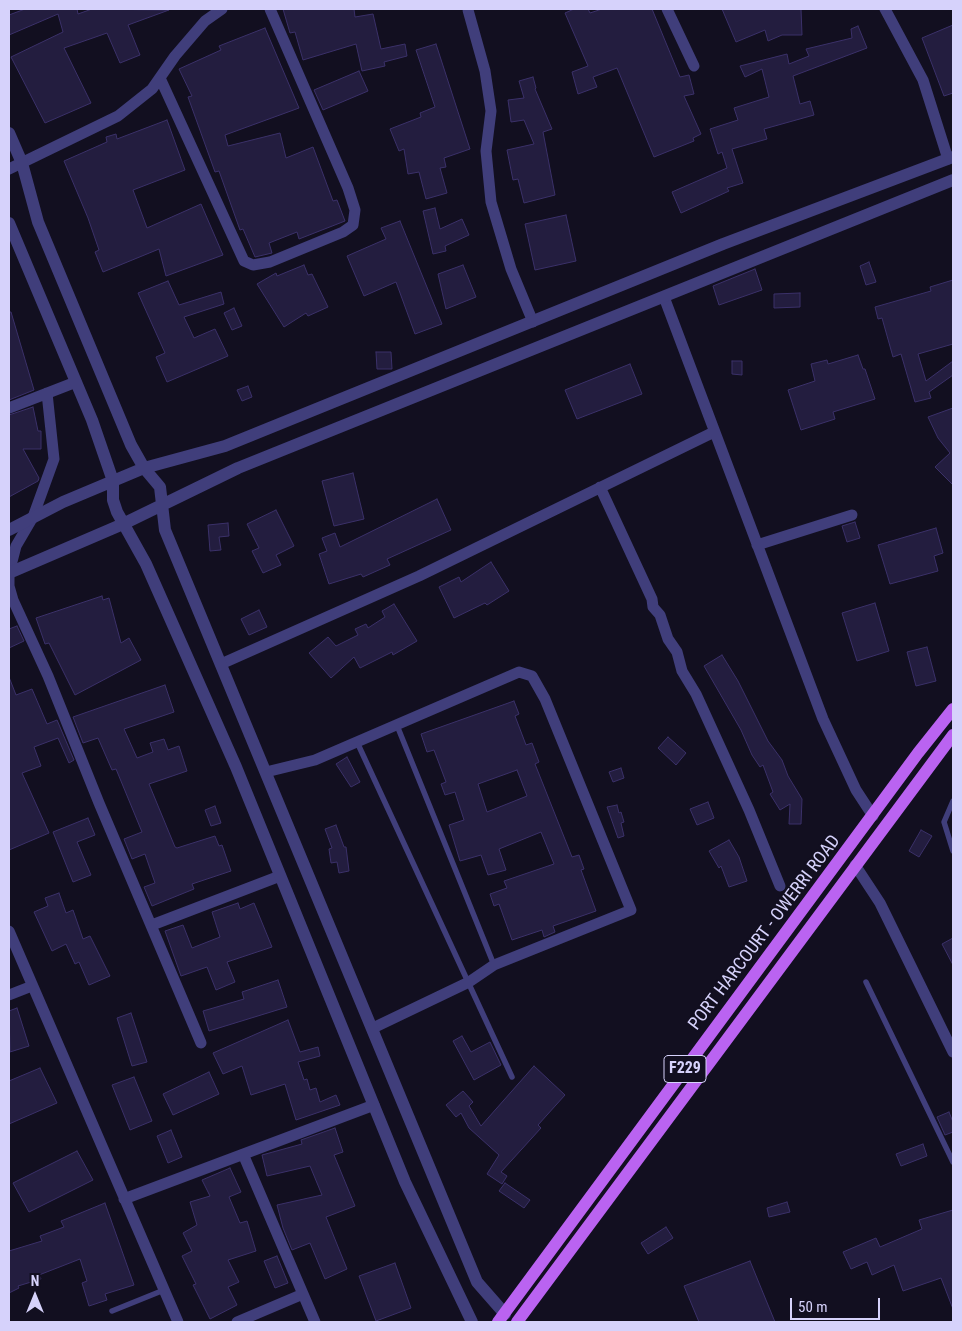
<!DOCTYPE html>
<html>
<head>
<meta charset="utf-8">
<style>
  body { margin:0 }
  #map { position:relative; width:962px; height:1331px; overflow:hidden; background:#120f20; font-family:"Roboto Condensed",sans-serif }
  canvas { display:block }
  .frame { position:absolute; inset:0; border:10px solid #d6d2fb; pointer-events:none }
  .north { position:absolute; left:10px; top:1271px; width:50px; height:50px; -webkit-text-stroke:4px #120f20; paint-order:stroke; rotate:0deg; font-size:14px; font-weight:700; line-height:20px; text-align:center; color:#d6d2fb }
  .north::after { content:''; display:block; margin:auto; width:18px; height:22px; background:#d6d2fb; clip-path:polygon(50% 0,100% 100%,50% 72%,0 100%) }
  .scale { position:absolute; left:790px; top:1298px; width:90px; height:22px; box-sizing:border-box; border:2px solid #d6d2fb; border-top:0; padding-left:6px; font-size:15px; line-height:18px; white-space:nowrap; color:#d6d2fb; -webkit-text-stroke:4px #120f20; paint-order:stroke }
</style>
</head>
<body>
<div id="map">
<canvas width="962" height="1331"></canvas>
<div class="frame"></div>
<div class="north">N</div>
<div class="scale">50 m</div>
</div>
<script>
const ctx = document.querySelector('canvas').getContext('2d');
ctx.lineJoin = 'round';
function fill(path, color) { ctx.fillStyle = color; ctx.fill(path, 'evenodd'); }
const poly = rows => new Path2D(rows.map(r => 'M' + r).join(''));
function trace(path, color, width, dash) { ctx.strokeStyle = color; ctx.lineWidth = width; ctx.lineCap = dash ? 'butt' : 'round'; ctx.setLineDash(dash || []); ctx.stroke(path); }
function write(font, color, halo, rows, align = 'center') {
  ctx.font = font + ' "Roboto Condensed",sans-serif'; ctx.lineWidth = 4; ctx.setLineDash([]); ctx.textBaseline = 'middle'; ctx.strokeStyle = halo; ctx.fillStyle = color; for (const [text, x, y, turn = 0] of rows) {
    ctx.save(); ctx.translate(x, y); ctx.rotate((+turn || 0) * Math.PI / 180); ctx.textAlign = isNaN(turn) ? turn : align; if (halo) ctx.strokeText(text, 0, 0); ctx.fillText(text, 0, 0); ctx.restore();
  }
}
const building = poly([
  [25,9,77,9,78,14,92,9,169,10,128,25,140,55,120,63,107,33,64,48,91,103,45,123,11,57,63,32,58,14,9,35,9,15,25,9],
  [283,9,354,9,355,17,373,14,381,49,405,44,407,56,384,62,385,66,362,71,356,44,303,60,295,32,290,33,283,9],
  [574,9,588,9,590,13,602,9,652,9,680,77,689,75,694,94,684,96,701,134,693,138,694,141,654,157,617,68,593,77,597,87,578,94,572,72,588,66,565,13,574,9],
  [722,9,801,9,802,35,782,35,768,41,765,30,736,42,722,9],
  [953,25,953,93,944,96,922,38,953,25],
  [858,26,867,48,793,76,800,104,810,101,814,115,764,129,767,139,732,149,743,183,727,188,729,191,681,213,672,192,727,168,722,152,718,154,710,129,738,120,734,108,769,97,762,69,745,77,740,66,787,54,789,64,809,56,806,49,852,38,851,29,858,26],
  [265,28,299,108,225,135,228,146,280,133,286,158,313,147,333,201,337,200,345,221,299,239,297,232,269,243,272,253,255,257,243,229,240,230,219,171,215,172,188,97,192,96,179,69,221,50,219,46,265,28],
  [436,44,470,149,444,158,446,167,440,168,447,193,426,199,419,172,408,174,404,149,399,151,390,129,421,117,420,113,435,107,416,50,436,44],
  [359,71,368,91,323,110,314,90,359,71],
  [533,77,536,88,535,89,552,129,543,132,555,195,524,203,518,179,513,180,507,150,534,144,524,120,511,122,508,100,524,98,519,81,533,77],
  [167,120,185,170,133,190,147,228,201,204,223,255,166,276,159,249,103,272,95,252,99,250,88,218,64,161,107,142,106,137,116,134,117,139,167,120],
  [435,208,440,229,462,219,469,235,445,246,446,251,433,254,423,211,435,208],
  [566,215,576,261,535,270,525,224,566,215],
  [400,221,442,324,415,334,396,282,364,296,347,256,386,239,381,228,400,221],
  [869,262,876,282,866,285,860,266,869,262],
  [304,265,308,275,312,274,328,307,308,316,306,313,284,327,257,284,276,273,277,276,304,265],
  [463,265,476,297,446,309,438,274,463,265],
  [755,269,762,290,719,305,713,286,755,269],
  [953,280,953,344,918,354,926,381,953,361,953,375,929,392,931,398,915,402,901,354,893,357,882,318,878,319,875,307,931,291,930,287,953,280],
  [168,281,179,305,221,292,224,304,184,317,194,338,215,329,228,356,167,382,156,357,165,353,138,293,168,281],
  [800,293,800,307,774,308,774,294,800,293],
  [234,308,242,326,232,330,224,313,234,308],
  [9,312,11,312,34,390,9,400,9,312],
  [376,352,391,352,392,369,377,369,376,352],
  [858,355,863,369,865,369,875,399,833,412,835,419,801,430,788,390,815,381,811,364,827,360,828,364,858,355],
  [732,361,742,361,742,375,732,374,732,361],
  [630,364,642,394,577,419,565,390,630,364],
  [248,386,252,397,242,401,237,390,248,386],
  [33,407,38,431,41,431,41,449,23,449,39,478,38,481,9,497,9,415,33,407],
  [953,408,953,485,935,467,950,453,938,438,928,417,953,408],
  [353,473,364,519,334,526,322,481,353,473],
  [437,499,451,530,387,559,390,565,363,577,361,574,329,584,319,554,327,551,322,538,335,533,340,547,437,499],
  [276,510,294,546,276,555,281,565,263,573,252,551,259,548,247,524,276,510],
  [855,522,860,538,847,542,842,526,855,522],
  [228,523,229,536,219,537,221,550,210,551,208,525,228,523],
  [936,528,943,553,934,556,938,571,890,584,878,545,936,528],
  [491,562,509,591,487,605,485,603,454,618,439,587,459,577,461,582,491,562],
  [102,596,103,600,109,598,121,643,129,638,141,660,75,695,49,643,45,644,36,618,102,596],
  [875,603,889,651,857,661,842,613,875,603],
  [394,604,417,641,393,655,392,652,360,668,354,657,331,678,309,653,328,637,336,646,358,635,355,629,366,624,368,628,385,617,382,611,394,604],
  [259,610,267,627,249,635,241,619,259,610],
  [17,626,24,641,9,648,9,629,17,626],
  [927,647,936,681,916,686,907,652,927,647],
  [722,655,738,681,768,741,782,760,788,776,802,799,801,824,789,824,790,804,780,810,770,794,773,792,763,765,760,767,752,755,741,730,704,666,722,655],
  [9,677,16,695,32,689,47,724,57,720,74,760,69,763,58,738,34,747,41,766,22,773,49,833,9,850,9,677],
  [165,685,174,712,124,729,137,758,153,752,150,743,164,739,168,750,179,746,187,771,149,784,175,847,177,848,215,836,219,846,222,845,231,871,192,884,194,889,152,906,144,887,155,883,145,854,132,859,124,839,142,832,116,769,112,770,98,738,83,743,73,717,165,685],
  [514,701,519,714,515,716,526,745,532,743,539,762,535,764,572,857,579,855,584,869,581,870,596,911,553,926,555,932,544,937,542,930,512,940,499,904,494,906,490,894,507,888,504,881,554,864,541,832,499,849,506,870,488,875,481,855,460,861,449,825,464,820,455,792,445,795,441,784,446,782,434,750,427,752,421,734,514,701],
  [517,770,527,796,487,812,478,784,517,770],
  [668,737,686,753,676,765,658,748,668,737],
  [347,757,360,782,351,787,336,764,347,757],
  [621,768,624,778,613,782,609,772,621,768],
  [708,802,714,818,697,825,690,809,708,802],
  [617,805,619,813,621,812,624,822,621,823,624,836,618,838,607,807,617,805],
  [215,806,221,823,211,826,205,810,215,806],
  [88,818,95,835,77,842,91,875,73,882,53,832,88,818],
  [336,825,344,847,346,847,349,871,339,873,337,862,331,863,329,849,332,848,325,829,336,825],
  [921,830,932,836,919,857,909,851,921,830],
  [729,840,739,857,747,881,729,887,721,866,719,868,709,851,729,840],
  [59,893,66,913,73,910,83,939,90,936,110,976,89,985,79,962,75,964,66,944,52,951,34,912,48,906,45,898,59,893],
  [238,903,240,909,254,903,272,947,227,962,235,982,216,990,207,967,181,976,165,931,183,925,192,948,220,937,212,912,238,903],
  [953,938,953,965,942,944,953,938],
  [278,980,287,1007,209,1031,203,1011,244,999,242,992,278,980],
  [17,1008,29,1046,10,1052,9,1011,17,1008],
  [131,1013,147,1062,132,1066,117,1018,131,1013],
  [288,1020,300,1052,318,1047,320,1056,298,1062,304,1080,307,1079,310,1090,316,1088,320,1102,336,1095,340,1105,296,1120,285,1084,251,1095,242,1066,223,1074,213,1053,288,1020],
  [462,1036,471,1052,490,1042,501,1065,474,1080,453,1041,462,1036],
  [534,1066,565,1095,538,1125,541,1128,501,1172,507,1176,502,1184,487,1174,499,1155,469,1128,461,1113,456,1117,446,1105,463,1091,473,1102,469,1106,481,1126,534,1066],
  [40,1068,57,1103,9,1124,9,1081,40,1068],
  [209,1072,219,1094,173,1115,163,1094,209,1072],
  [134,1077,152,1121,130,1130,112,1085,134,1077],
  [949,1112,953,1122,953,1132,945,1135,937,1117,949,1112],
  [335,1128,343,1152,334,1155,355,1206,326,1217,347,1269,325,1279,310,1243,292,1250,283,1228,277,1205,322,1195,310,1166,267,1176,262,1155,302,1144,301,1140,335,1128],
  [171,1130,182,1157,168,1163,157,1136,171,1130],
  [923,1144,927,1156,901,1166,896,1154,923,1144],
  [77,1151,93,1180,29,1212,13,1183,77,1151],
  [230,1168,241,1192,229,1197,240,1223,247,1221,256,1251,228,1260,239,1282,228,1287,237,1305,210,1319,193,1285,196,1284,182,1256,192,1251,183,1233,197,1225,190,1202,210,1196,202,1180,230,1168],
  [505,1183,530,1200,524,1208,499,1191,505,1183],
  [787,1202,790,1212,769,1217,767,1208,787,1202],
  [105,1203,134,1285,105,1294,107,1300,89,1306,82,1283,87,1281,80,1259,39,1275,41,1279,18,1286,19,1288,9,1293,9,1251,42,1241,40,1236,64,1227,61,1221,105,1203],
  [953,1210,953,1309,941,1278,903,1291,894,1265,872,1275,867,1262,851,1269,843,1252,876,1238,880,1247,922,1229,919,1220,953,1210],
  [666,1227,673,1238,648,1254,641,1243,666,1227],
  [277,1256,288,1283,275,1288,264,1261,277,1256],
  [750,1261,775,1322,699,1322,684,1286,750,1261],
  [395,1263,411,1308,376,1321,359,1276,395,1263]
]);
const service = poly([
  [396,723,494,965],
  [357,742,512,1077],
  [953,801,944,822,953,851],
  [866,982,953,1162],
  [112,1311,164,1290]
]);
const minor = poly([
  [667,9,694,66],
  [885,9,923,80,948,159],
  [468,10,485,71,491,111,486,151,491,202,511,269,533,322],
  [160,78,244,261,253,265,270,262,343,232,353,225,355,210,348,188,270,9],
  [9,169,118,116,152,89,175,56,205,21,222,9],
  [664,297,823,719,856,790,873,816],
  [47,393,54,459,33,517,16,546,9,573,9,586,13,600,48,676,99,803,201,1043],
  [9,408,76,382],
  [600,487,652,599,653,607,660,615,668,639,677,652,682,671,696,694,749,810,780,886],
  [757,545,852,515],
  [221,664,419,576,714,432],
  [266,772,315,760,519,672,532,676,545,699,631,910,494,965,469,982,373,1028],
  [855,865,880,903,953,1052],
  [152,925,280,876],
  [9,931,178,1322],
  [9,995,32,986],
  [243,1154,315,1322],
  [124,1199,374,1105],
  [237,1322,303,1294]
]);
const tertiary = poly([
  [9,133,22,163,38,222,131,445,144,468,160,487,165,530,477,1282,505,1314],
  [9,223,92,420,113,481,113,500,117,512,146,564,236,767,405,1182,472,1322],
  [9,530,63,502,144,468,225,446,723,244,953,157],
  [9,573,123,524,238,468,953,180]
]);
const primary = poly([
  [498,1322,918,753,953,709],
  [517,1322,953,735]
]);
const shields = [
  [685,1069,42]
];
const shieldNames = [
  ["F229",685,1069]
];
const streetNames = [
  ["PORT HARCOURT - OWERRI ROAD",765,933,-53]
];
fill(building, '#231d3f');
trace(building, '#3b3169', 1);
trace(service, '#403e7b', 5.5);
trace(minor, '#403e7b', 11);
trace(tertiary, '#403e7b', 12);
trace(primary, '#ba63f1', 12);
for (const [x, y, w] of shields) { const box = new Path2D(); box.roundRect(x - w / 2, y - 13.5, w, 27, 4); ctx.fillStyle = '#120f20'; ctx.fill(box); trace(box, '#d6d2fb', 1); }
write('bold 16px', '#d6d2fb', null, shieldNames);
write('18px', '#d6d2fb', '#120f20', streetNames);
</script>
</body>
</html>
